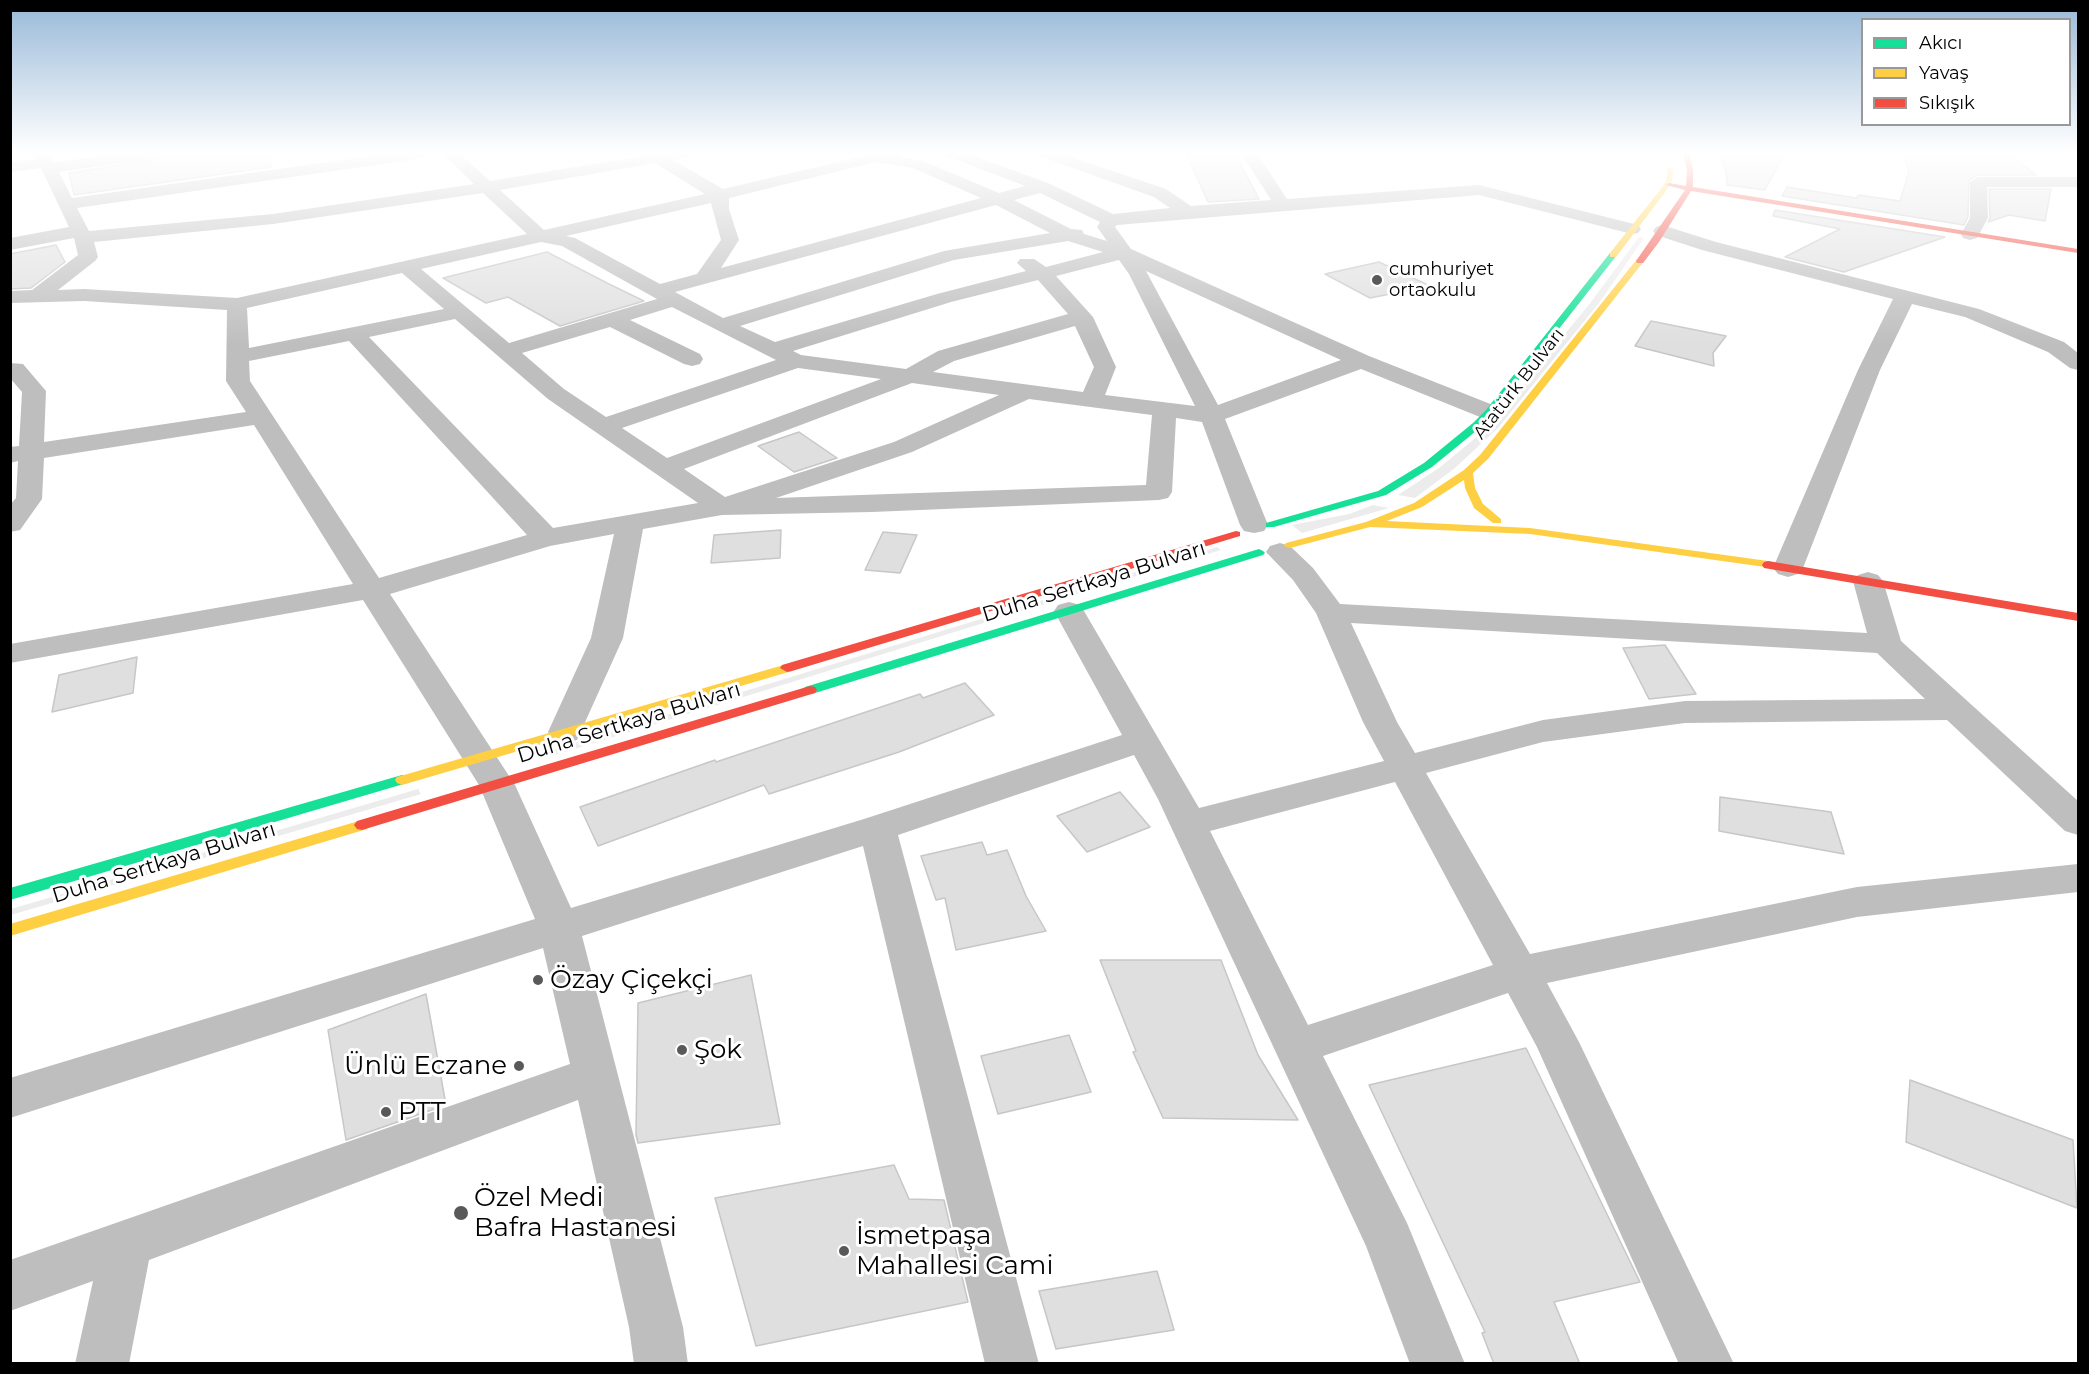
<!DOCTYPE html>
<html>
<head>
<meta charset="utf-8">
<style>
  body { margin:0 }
  #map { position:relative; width:2089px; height:1374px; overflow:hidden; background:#fff; font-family:Montserrat,sans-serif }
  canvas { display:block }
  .frame { position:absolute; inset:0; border:12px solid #000; pointer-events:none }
  .legend { position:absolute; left:1861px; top:18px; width:210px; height:108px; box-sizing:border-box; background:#fff; border:2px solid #999; margin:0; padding:8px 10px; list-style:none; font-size:18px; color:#000 }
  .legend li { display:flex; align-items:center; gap:12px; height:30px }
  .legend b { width:30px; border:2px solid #999 }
</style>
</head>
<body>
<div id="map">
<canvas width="2089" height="1374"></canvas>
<div class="frame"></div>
<ul class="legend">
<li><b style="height:8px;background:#16e098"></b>Akıcı</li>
<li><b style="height:8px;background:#ffcf43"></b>Yavaş</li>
<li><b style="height:8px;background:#f24e42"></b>Sıkışık</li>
</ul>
</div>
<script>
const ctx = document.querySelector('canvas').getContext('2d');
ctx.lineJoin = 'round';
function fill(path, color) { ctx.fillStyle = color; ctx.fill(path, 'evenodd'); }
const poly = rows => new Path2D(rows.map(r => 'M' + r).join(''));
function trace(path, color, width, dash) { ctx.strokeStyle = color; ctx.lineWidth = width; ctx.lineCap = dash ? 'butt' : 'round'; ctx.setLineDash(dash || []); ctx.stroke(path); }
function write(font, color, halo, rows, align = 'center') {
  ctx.font = font + ' Montserrat,sans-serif'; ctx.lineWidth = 6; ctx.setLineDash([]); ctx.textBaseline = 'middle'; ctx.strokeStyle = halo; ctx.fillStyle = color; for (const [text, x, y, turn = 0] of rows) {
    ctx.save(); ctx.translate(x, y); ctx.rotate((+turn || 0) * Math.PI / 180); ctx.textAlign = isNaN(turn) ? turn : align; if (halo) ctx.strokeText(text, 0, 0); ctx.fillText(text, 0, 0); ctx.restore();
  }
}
const green = poly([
  [1639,237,1644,238,1599,303,1498,428,1455,468,1415,498,1398,495,1439,468,1490,426,1591,302],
  [1373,505,1389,508,1302,533,1292,525,1349,514],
  [1217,547,1221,550,545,758,542,753],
  [418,789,421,794,11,915,11,909]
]);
const building = poly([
  [195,153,269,153,271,167,74,195,69,173,195,153],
  [1186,153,1235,153,1259,199,1208,202,1186,153],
  [1718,153,1785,153,1765,190,1727,185,1726,171,1718,153],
  [1902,153,2009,153,2036,175,1978,175,1969,180,1968,217,1964,225,1782,196,1787,187,1856,198,1859,195,1900,201,1909,171,1902,153],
  [1989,189,2051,189,2045,221,2009,215,1988,222,1990,218,1989,189],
  [1775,210,1945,237,1844,272,1785,257,1840,229,1773,216,1775,210],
  [56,245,65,262,31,288,10,289,10,254,56,245],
  [547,252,609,284,644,301,560,326,508,297,486,303,443,278,547,252],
  [1379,262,1430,286,1370,298,1325,274,1379,262],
  [1651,321,1726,336,1713,353,1714,366,1635,346,1651,321],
  [799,432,837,458,794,472,758,446,799,432],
  [781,530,780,558,711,563,714,535,781,530],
  [883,532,917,535,900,573,865,570,883,532],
  [1665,645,1696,694,1649,699,1623,648,1665,645],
  [137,657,133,693,52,712,59,675,137,657],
  [965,683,994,715,899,752,769,794,764,785,598,846,580,807,715,760,716,762,920,694,923,698,965,683],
  [1120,792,1150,827,1087,852,1057,816,1120,792],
  [1720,797,1831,812,1844,854,1719,831,1720,797],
  [982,842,987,855,1007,850,1026,896,1046,931,956,950,945,898,936,900,921,856,982,842],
  [1100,960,1221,960,1258,1055,1298,1120,1163,1118,1133,1052,1136,1051,1100,960],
  [751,975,780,1124,638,1143,636,1135,638,1003,751,975],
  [426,994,446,1105,346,1140,328,1030,426,994],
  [1069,1035,1091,1092,998,1114,981,1056,1069,1035],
  [1526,1048,1640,1282,1554,1302,1580,1364,1494,1364,1482,1333,1485,1332,1369,1085,1526,1048],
  [1910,1080,2073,1140,2077,1208,1906,1142,1910,1080],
  [894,1165,909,1199,944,1200,968,1302,756,1346,715,1198,894,1165],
  [1157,1271,1174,1330,1056,1349,1039,1291,1157,1271]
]);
const street = poly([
  [33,153,49,153,54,162,126,153,165,153,157,158,59,172,72,198,393,153,431,153,423,158,77,208,89,231,273,214,474,184,442,153,459,153,490,181,643,156,641,153,694,153,692,156,673,160,723,189,877,153,903,153,900,157,923,161,999,193,1025,186,947,156,945,153,966,153,1048,183,1113,214,1170,208,1154,197,1039,156,1037,153,1059,153,1166,189,1191,206,1271,200,1241,153,1257,153,1287,199,1479,185,1638,225,1641,229,1638,233,1632,234,1479,195,1117,225,1115,227,1131,249,1369,356,1498,407,1501,412,1498,417,1489,419,1480,417,1361,369,1225,419,1268,525,1264,531,1254,533,1244,531,1240,525,1202,422,1176,418,1172,492,1168,498,1159,500,872,512,722,515,643,529,623,638,577,740,565,743,553,740,548,732,591,638,614,534,550,546,390,594,515,785,571,908,864,819,1122,735,1054,611,1058,605,1069,602,1080,605,1084,611,1199,808,1384,761,1363,722,1316,613,1293,580,1266,552,1270,546,1280,543,1290,546,1313,568,1340,604,1867,633,1853,581,1858,575,1868,572,1878,575,1883,581,1901,641,2078,801,2078,835,2065,831,1947,720,1685,723,1543,742,1426,773,1530,954,1857,887,2078,864,2078,892,1857,917,1547,983,1579,1042,1734,1364,1679,1364,1537,1047,1508,993,1323,1056,1407,1223,1465,1364,1410,1364,1366,1246,1158,799,1134,755,898,835,1039,1364,985,1364,863,846,582,936,683,1327,688,1364,634,1364,629,1327,578,1100,149,1260,129,1364,75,1364,93,1281,10,1311,10,1260,570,1064,543,948,10,1118,10,1078,535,919,479,785,363,600,10,663,10,644,353,584,254,425,44,458,42,499,20,530,10,532,10,505,16,498,18,461,10,463,10,447,19,446,22,392,10,378,10,363,23,364,46,391,44,442,246,412,226,381,227,310,84,301,10,303,10,291,32,290,78,255,74,238,10,250,10,238,69,227,41,168,10,172,10,162,36,159,33,153],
  [876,162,913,168,981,198,721,268,739,240,729,209,729,198,876,162],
  [655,163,705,194,544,230,500,190,655,163],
  [483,193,527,234,237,298,84,289,58,290,95,261,98,257,94,242,273,224,483,193],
  [1040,193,1100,222,1097,227,1107,241,1084,234,1082,230,1071,229,1014,200,1040,193],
  [711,203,721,240,697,274,660,284,575,238,566,236,711,203],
  [996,205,1050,233,944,251,723,318,675,292,996,205],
  [1068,241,1103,252,1046,267,1034,259,1020,259,1017,263,1026,271,937,294,775,342,740,326,954,260,1068,241],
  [541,242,562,246,657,299,509,343,421,269,541,242],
  [1119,260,1129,274,1195,406,1105,395,1116,367,1093,317,1056,276,1119,260],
  [1146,271,1341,360,1218,405,1146,271],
  [402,273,444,309,249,348,247,308,402,273],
  [1038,280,1068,314,938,351,906,369,801,355,793,351,951,302,1038,280],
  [672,307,776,360,606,417,564,389,522,353,610,327,684,364,692,366,700,364,703,359,700,354,630,320,672,307],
  [455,319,548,399,698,503,553,528,369,337,455,319],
  [1075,326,1094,367,1083,392,933,372,954,361,1075,326],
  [349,341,527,535,379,578,250,381,249,361,349,341],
  [798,368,881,379,667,458,622,428,798,368],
  [912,383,999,395,894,442,725,497,684,469,912,383],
  [1029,399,1152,415,1146,485,776,498,912,452,1029,399],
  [1351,623,1877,653,1925,699,1685,701,1543,720,1415,753,1397,722,1351,623],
  [1395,782,1493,965,1308,1025,1210,831,1395,782],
  [1978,177,2078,177,2078,187,1987,187,1988,218,1977,238,1970,240,1963,238,1961,234,1970,218,1970,182,1978,177],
  [1662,225,1716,242,1979,309,2064,342,2078,353,2078,370,2070,368,2048,352,1965,317,1912,304,1880,370,1803,568,1798,574,1788,577,1778,574,1773,568,1858,370,1893,299,1702,250,1656,235,1653,231,1656,227,1662,225]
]);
const fast = poly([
  [1610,253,1617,255,1492,414,1481,427,1432,467,1386,495,1274,527,1266,527,1266,523,1378,491,1424,463,1473,423,1486,410,1610,253],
  [1259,549,1263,551,1265,553,1263,555,815,693,810,694,803,690,805,687,1259,549],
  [402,775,407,777,409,780,407,783,10,900,10,888,402,775]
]);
const slow = poly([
  [1668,168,1673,169,1672,181,1666,191,1616,257,1610,257,1610,253,1660,190,1666,181,1668,168],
  [1637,259,1644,261,1488,459,1473,473,1475,488,1483,504,1501,519,1501,523,1493,523,1474,508,1465,488,1464,480,1422,507,1387,521,1530,528,1768,561,1772,562,1774,565,1772,568,1530,534,1370,527,1290,548,1286,547,1284,545,1286,543,1366,522,1414,503,1464,470,1480,455,1637,259],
  [787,664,792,665,794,668,792,671,402,785,397,783,395,780,397,777,787,664],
  [362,820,367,821,370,825,367,829,10,936,10,924,362,820]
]);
const jam = poly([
  [1683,153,1689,153,1693,170,1693,187,2078,249,2078,253,1691,191,1659,242,1643,263,1637,263,1636,261,1685,190,1666,185,1669,183,1686,186,1687,170,1683,153],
  [1236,531,1240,532,1240,536,792,671,787,672,780,668,782,665,1236,531],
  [1768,561,2078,613,2078,621,1764,568,1762,565,1764,562,1768,561],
  [810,686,815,687,817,690,815,693,362,830,357,829,354,825,357,821,810,686]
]);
const markers = [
  [1377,280,6,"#595959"],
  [538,980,6,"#595959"],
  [682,1050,6,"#595959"],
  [519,1066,6,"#595959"],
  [386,1112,6,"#595959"],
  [461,1213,8,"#595959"],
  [844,1251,6,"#595959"]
];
const farPoinames = [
  ["cumhuriyet",1389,270],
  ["ortaokulu",1389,291]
];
const farStreetnames = [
  ["Atatürk Bulvarı",1519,384,-52]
];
const streetNames = [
  ["Duha Sertkaya Bulvarı",1094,582,-17],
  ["Duha Sertkaya Bulvarı",629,723,-17],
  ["Duha Sertkaya Bulvarı",164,863,-17]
];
const nearPoinames = [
  ["Özay Çiçekçi",550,980],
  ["Şok",694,1050],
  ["Ünlü Eczane",507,1066,"right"],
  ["PTT",398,1112],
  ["Özel Medi",474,1198],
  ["Bafra Hastanesi",474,1228],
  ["İsmetpaşa",856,1236],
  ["Mahallesi Cami",856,1266]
];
fill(green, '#ececec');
fill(building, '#dfdfdf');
trace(building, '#c7c7c7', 1.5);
fill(street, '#bebebe');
fill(fast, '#16e098');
fill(slow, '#ffcf43');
fill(jam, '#f24e42');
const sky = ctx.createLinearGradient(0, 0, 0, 345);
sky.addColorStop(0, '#97b8d8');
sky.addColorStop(0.44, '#fff');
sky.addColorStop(1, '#ffffff00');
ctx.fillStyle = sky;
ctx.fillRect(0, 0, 2089, 345);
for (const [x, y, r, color] of markers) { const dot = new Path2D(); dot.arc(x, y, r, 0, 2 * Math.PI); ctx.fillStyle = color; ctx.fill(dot); trace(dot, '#fff', 2); }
write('18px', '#000', '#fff', farPoinames, 'left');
write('18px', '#000', '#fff', farStreetnames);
write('21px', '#000', '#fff', streetNames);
write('26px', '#000', '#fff', nearPoinames, 'left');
</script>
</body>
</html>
